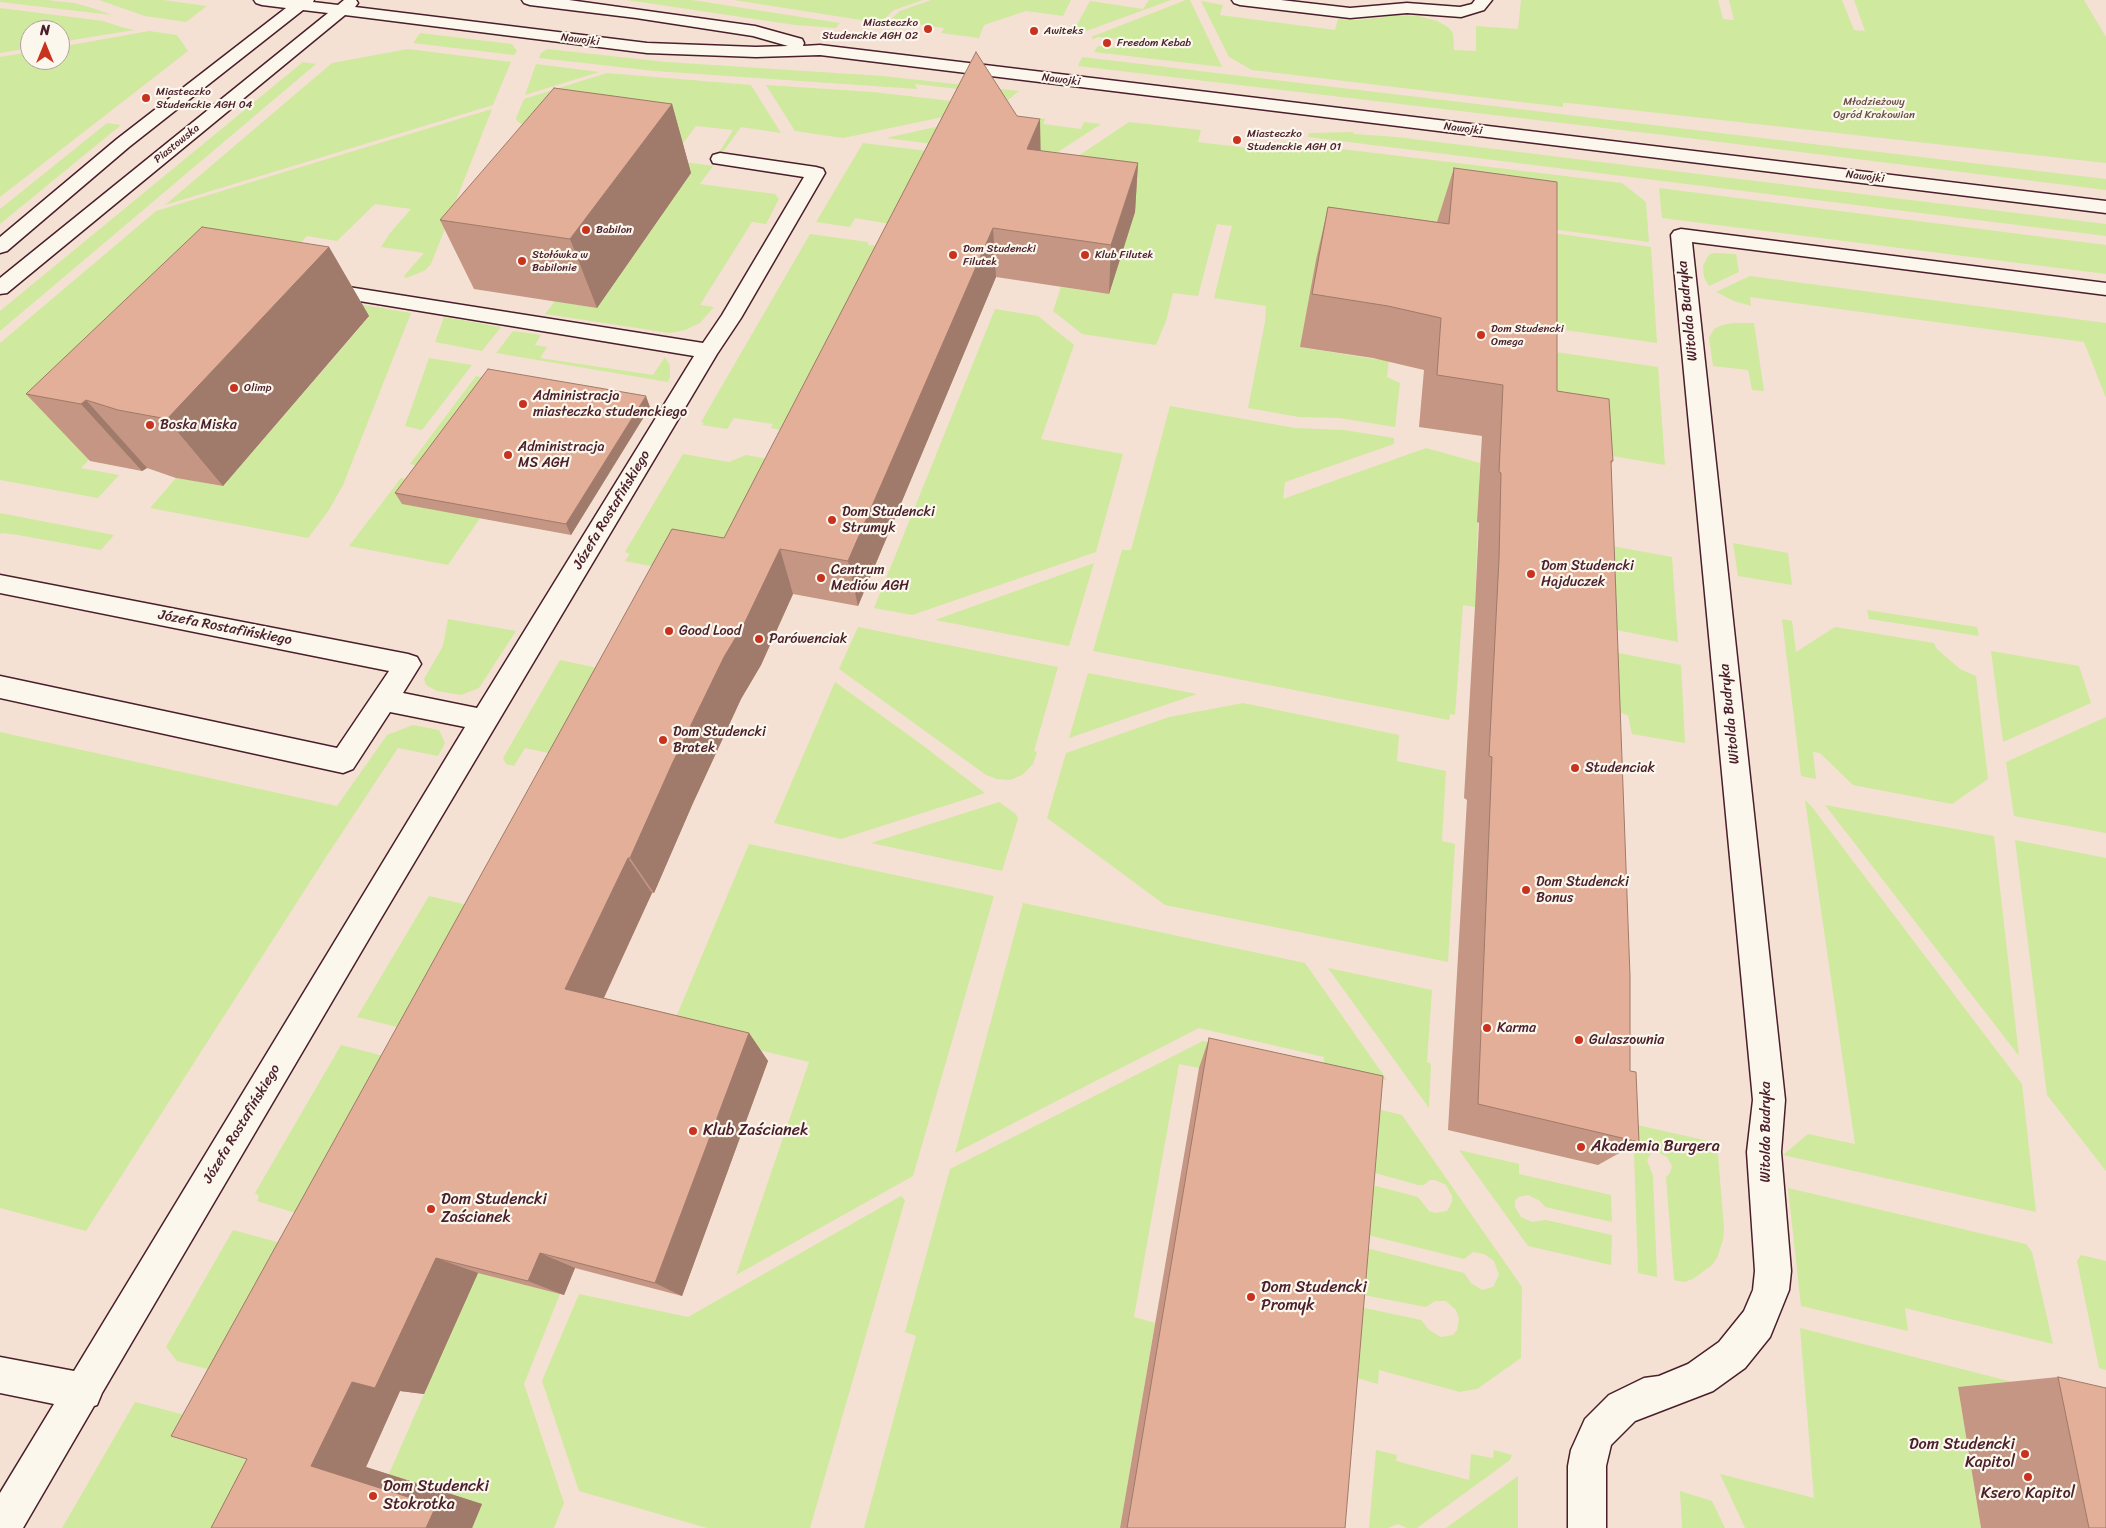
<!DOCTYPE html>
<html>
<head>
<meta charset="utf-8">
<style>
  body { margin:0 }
  #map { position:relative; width:2106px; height:1528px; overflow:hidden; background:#f4e1d3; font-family:Sriracha,sans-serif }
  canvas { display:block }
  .north { position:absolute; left:20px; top:20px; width:50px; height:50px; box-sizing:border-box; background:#fbf7ec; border:1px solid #b4a19f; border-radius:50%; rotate:0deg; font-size:14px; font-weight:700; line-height:20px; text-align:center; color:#4a1f2b }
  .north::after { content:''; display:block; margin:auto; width:18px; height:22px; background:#c8321e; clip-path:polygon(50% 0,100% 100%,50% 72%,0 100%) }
</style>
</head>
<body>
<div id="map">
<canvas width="2106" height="1528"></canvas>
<div class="north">N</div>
</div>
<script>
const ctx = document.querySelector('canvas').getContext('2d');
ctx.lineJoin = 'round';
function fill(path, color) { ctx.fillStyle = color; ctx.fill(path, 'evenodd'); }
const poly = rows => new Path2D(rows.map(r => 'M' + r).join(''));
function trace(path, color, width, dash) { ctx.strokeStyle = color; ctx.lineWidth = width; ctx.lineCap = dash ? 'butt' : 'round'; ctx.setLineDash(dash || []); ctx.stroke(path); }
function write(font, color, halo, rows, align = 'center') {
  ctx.font = font + ' Sriracha,sans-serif'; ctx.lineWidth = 4.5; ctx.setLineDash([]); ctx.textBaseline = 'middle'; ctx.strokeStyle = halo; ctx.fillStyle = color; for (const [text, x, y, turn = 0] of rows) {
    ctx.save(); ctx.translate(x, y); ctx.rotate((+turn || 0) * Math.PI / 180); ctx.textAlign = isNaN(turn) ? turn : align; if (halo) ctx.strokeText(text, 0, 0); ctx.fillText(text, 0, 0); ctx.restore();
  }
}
const green = poly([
  [0,0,47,0,74,3,89,7,112,15,0,2],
  [99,0,163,0,207,6,186,22,145,16],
  [627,0,692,0,840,23,836,28,795,25],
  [734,0,923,0,894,10,880,23],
  [931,0,1071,0,1063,16,1026,11,984,25,979,38,941,33,944,28,909,23,905,27,886,24,900,11],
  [1149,0,1171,0,1070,37,1090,1,1143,9],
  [1186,0,1190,0,1222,67,1094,52,1098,46,1116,48,1120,39,1098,37,1093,39,1091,37],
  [1521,0,1718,0,1723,19,1734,20,1729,0,1842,0,1854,30,1865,31,1854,0,2084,0,2106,37,2106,163,1568,103,1563,103,1563,107,1252,70,1229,57,1201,1,1223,5,1220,15,1335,30,1338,19,1358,20,1398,15,1418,16,1437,21,1448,27,1453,33,1454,50,1476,51,1476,26,1518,29],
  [0,8,103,21,121,27,134,30,60,42,60,30,30,30,30,48,0,53],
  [149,31,177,35,188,51,0,197,0,57,30,52,30,60,60,60,60,47],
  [420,33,512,44,517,51,514,55,413,43],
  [408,49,511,62,493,105,165,205,332,63],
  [547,49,666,62,883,76,1019,91,1008,100,997,99,993,93,915,84,917,89,655,71,539,58,541,53],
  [1082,57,2106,179,2106,190,1672,136,1078,66],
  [303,62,316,64,0,331,0,311],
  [536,64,599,72,525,95],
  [607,73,751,85,781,133,741,127,723,152,720,151,733,130,696,126,681,146,523,125,517,121,516,118,524,99],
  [766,85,873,92,995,106,843,138,795,131],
  [492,109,431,264,424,271,406,278,404,276,424,253,381,247,390,233,411,209,375,204,337,241,307,236,260,287,246,297,81,468,119,475,98,498,0,480,0,343,156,211],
  [1040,118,1045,119,1043,124,1081,129,1084,122,1101,124,1047,159,1041,159,1031,136],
  [1129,122,1201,130,1198,142,1281,152,1284,142,1622,183,1646,202,1649,242,1476,219,1429,308,1300,347,1374,359,1389,359,1387,377,1400,383,1395,427,1339,418,1299,417,1248,408,1265,322,1266,306,1214,298,1232,226,1217,224,1198,296,1173,293,1166,321,1156,345,1082,334,1053,311,1061,287,1109,294,1135,212,1071,204,1056,171],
  [107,123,121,125,0,224,0,209],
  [949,124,964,148,886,138],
  [1353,132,1354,134,1397,137,2106,224,2106,236,1308,137,1309,133],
  [863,143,951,154,890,224,855,218,850,227,816,222],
  [657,158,713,166,700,184,775,194,779,199,766,224,752,222,700,305,714,307,700,323,685,330,670,333,545,314,555,301,597,308,691,173],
  [1659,188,2106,245,2106,274,1662,218],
  [1539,231,1651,247,1657,343,1536,326],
  [810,234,868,242,868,245,880,246,785,431,771,428,773,424,734,418,727,429,702,425,704,423,701,422],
  [1715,253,1736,254,1739,272,1709,286,1704,277,1703,266,1707,258,1710,254],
  [1750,276,2106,323,2106,398,2084,342,1750,297,1751,306,1734,301,1716,292],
  [328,299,411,313,343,485,329,510,308,538,150,508,176,478,223,486,369,317],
  [995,309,1038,316,1074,345,1041,439,1123,454,1096,552,912,615,874,608],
  [444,317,501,327,482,351,435,342],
  [1733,323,1754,323,1764,391,1752,390,1748,370,1713,366,1709,338,1714,329,1722,325],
  [513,331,541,335,535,345,547,347,540,358,653,375,665,357,670,366,670,377,668,382,496,353],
  [1535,349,1658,367,1665,465,1583,451],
  [429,358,472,365,422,430,405,426],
  [476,376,495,380,429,468,410,464],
  [1170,406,1295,428,1344,430,1394,438,1394,444,1285,482,1283,499,1426,448,1480,463,1475,607,1463,605,1455,715,1450,714,1449,720,1093,651,1122,550,1131,550],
  [683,454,729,462,746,455,773,460,802,457,691,574,625,561,630,554,625,552],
  [401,478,419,481,480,518,448,565,349,546],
  [0,513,114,535,101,550,18,535,2,533,0,534],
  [1733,543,1788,553,1792,585,1738,576],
  [1601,544,1672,557,1678,642,1601,627],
  [1094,563,1069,646,935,620],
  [1867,610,1977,627,1979,636,1869,619],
  [448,619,516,631,479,688,461,695,437,691,426,685,424,679,443,646],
  [1782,619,1792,621,1796,652,1835,627,1934,643,1936,648,1960,669,1976,676,1988,779,1952,804,1853,785,1820,753,1813,752,1816,779,1801,776],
  [858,627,1058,667,1034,751,1037,752,1033,764,1022,775,1010,780,997,779,986,775,839,669],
  [1608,651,1681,665,1685,743,1632,734,1628,715,1610,710],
  [1991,651,2079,666,2091,703,2003,742],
  [560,660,612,671,567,757,525,748,514,766,506,764,503,758],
  [1088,673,1197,694,1069,738],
  [835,682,921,744,985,793,841,839,774,823],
  [1243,703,1399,735,1397,761,1446,771,1442,841,1455,844,1448,962,1165,905,1047,818,1066,753,1169,717],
  [2106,717,2106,833,2014,816,2006,762],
  [413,725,439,730,445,743,438,756,398,748,326,857,86,1231,0,1208,0,732,337,806,387,735],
  [1805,800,1812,807,2022,1084,2036,1212,1783,1155,1808,1134,1855,1144],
  [999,802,1016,814,1018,819,1002,871,871,843],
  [1825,805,1994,836,2019,1056],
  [2015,840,2106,858,2106,1171,2047,1095],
  [749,844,994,896,913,1176,736,1275,809,1062,671,1029],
  [429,896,493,911,425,1034,357,1017],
  [1023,903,1305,963,1387,1080,1324,1067,1324,1057,1199,1028,955,1153],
  [1328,968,1432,990,1427,1062,1431,1064,1429,1108],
  [1203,1041,1306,1064,1199,1068,1179,1064,1134,1317,1155,1323,1120,1528,864,1528,916,1336,905,1332,950,1169],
  [341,1045,403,1061,315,1219,257,1201,259,1196,255,1193],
  [1360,1105,1402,1115,1522,1287,1521,1358,1477,1389,1460,1392,1379,1370,1378,1384,1335,1372,1341,1303,1421,1320,1429,1330,1441,1337,1453,1335,1457,1330,1459,1319,1456,1310,1446,1301,1435,1301,1426,1307,1343,1291,1347,1243,1464,1273,1471,1283,1482,1290,1493,1287,1499,1275,1494,1261,1484,1254,1473,1252,1464,1259,1348,1230,1353,1180,1418,1197,1429,1211,1435,1213,1447,1211,1452,1202,1452,1196,1446,1185,1435,1180,1430,1180,1424,1185,1418,1185,1354,1167],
  [1633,1124,1717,1143,1724,1228,1723,1240,1717,1258,1712,1265,1693,1279,1684,1282,1674,1280,1666,1177,1670,1173,1672,1166,1667,1157,1658,1152,1651,1153,1647,1160,1653,1176,1657,1277,1638,1273],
  [1459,1150,1519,1164,1519,1174,1611,1195,1612,1222,1545,1207,1540,1201,1528,1195,1518,1197,1515,1201,1515,1207,1521,1217,1532,1222,1546,1220,1612,1235,1611,1265,1528,1246],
  [1788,1188,2026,1244,2032,1252,2053,1344,1905,1308,1908,1331,1801,1306],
  [901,1196,905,1200,810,1528,707,1528,579,1491,542,1381,579,1294,688,1317],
  [233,1230,310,1251,241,1378,177,1361,166,1347],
  [2081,1255,2106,1261,2106,1370,2099,1368,2077,1261],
  [480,1267,497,1278,560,1294,524,1384,564,1503,554,1528,472,1528,388,1476],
  [1800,1328,2056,1393,1958,1387,1981,1528,1745,1528,1720,1474,1814,1498],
  [135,1402,185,1415,294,1457,273,1528,62,1528],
  [1376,1450,1397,1455,1396,1461,1469,1480,1471,1454,1493,1458,1494,1450,1512,1455,1510,1460,1417,1528,1407,1528,1398,1524,1388,1528,1369,1528],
  [1518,1476,1518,1528,1446,1528],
  [1680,1491,1712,1501,1725,1528,1682,1528]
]);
const lane = poly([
  [1232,0,1281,0,1350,8,1407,3,1460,7,1472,4,1475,0,1492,0,1484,10,1461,17,1407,13,1350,18,1240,5,1234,3,1232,0]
]);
const street = poly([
  [720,153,816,167,823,169,825,173,741,318,717,354,377,925,102,1393,97,1405,94,1406,23,1528,0,1528,0,1493,54,1404,0,1393,0,1357,74,1371,465,727,390,712,353,769,343,773,0,698,0,676,337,748,389,671,0,593,0,575,408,654,417,657,421,664,403,693,477,708,694,356,323,295,316,294,313,289,316,284,323,283,703,343,722,315,804,177,713,163,711,159,713,155,720,153],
  [1681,229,2106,283,2106,295,1692,242,1785,1100,1781,1152,1791,1271,1789,1290,1770,1337,1745,1368,1713,1391,1635,1421,1611,1445,1606,1466,1606,1528,1568,1528,1568,1466,1571,1450,1585,1419,1609,1395,1644,1378,1659,1376,1688,1364,1719,1342,1744,1311,1753,1290,1755,1271,1747,1152,1753,1100,1671,235,1674,231,1681,229]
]);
const secondary = poly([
  [254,0,314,0,313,2,338,5,344,0,356,0,358,3,355,7,647,43,756,47,788,46,753,36,636,18,530,5,524,3,522,0,569,0,755,26,802,39,804,43,803,46,820,45,2106,201,2106,213,820,55,756,57,647,53,345,15,7,293,0,294,0,278,328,13,303,10,129,147,7,251,0,253,0,237,117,139,286,8,262,5,256,3,254,0]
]);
const wall = poly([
  [672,104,691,173,597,308,474,289,440,220],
  [1041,151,1138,163,1135,212,1109,294,996,277,858,606,793,594,761,665,741,699,693,803,654,893,652,893,604,998,749,1033,768,1061,682,1296,575,1268,564,1295,478,1273,424,1394,400,1391,366,1467,482,1504,472,1528,211,1528,724,538],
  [1454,168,1557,391,1613,461,1611,464,1630,1071,1639,1142,1598,1165,1448,1130,1467,800,1464,798,1475,607,1479,523,1477,522,1482,436,1419,427,1424,370,1373,358,1300,347,1316,260,1328,207,1437,222],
  [329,247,369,316,223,486,176,478,147,468,142,471,90,461,26,394],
  [650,407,571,535,402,504,395,493],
  [1209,1038,1345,1528,1120,1528,1199,1068],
  [2058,1377,2106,1528,1981,1528,1958,1387]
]);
const shadedWall = poly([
  [672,104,691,173,597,308,570,239],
  [1040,119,1041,168,1027,149],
  [1138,163,1135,212,1109,294,1111,245],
  [993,228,996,277,858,606,848,561],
  [329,247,369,316,223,486,167,419],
  [646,396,650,407,571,535,566,524],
  [86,400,147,468,142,471,81,404],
  [780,549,793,594,761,665,741,699,693,803,654,893,630,858,672,764,724,657],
  [628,858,652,893,594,1019,565,989],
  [749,1033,768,1061,682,1296,655,1283],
  [540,1253,575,1268,564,1295,528,1281],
  [436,1258,478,1273,424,1394,400,1391,366,1467,482,1504,472,1528,426,1528,311,1466,352,1382]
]);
const building = poly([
  [976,52,1017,116,1040,119,1027,149,1138,163,1111,245,993,228,848,561,780,549,745,622,724,657,672,764,630,858,628,858,565,989,749,1033,655,1283,540,1253,528,1281,436,1258,375,1388,352,1382,311,1466,436,1506,426,1528,211,1528,247,1459,171,1436,672,529,724,538,976,52],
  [554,88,672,104,570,239,440,220,554,88],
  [1454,168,1557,182,1557,391,1609,399,1613,461,1611,461,1630,976,1630,1071,1636,1072,1639,1142,1478,1104,1492,757,1489,756,1499,559,1501,473,1499,472,1503,385,1437,375,1441,318,1388,306,1312,294,1328,207,1449,224,1454,168],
  [202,227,329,247,167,419,118,410,86,400,81,404,26,394,202,227],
  [488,369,646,396,566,524,395,493,488,369],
  [1209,1038,1383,1076,1345,1528,1127,1528,1209,1038],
  [2058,1377,2106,1388,2106,1528,2089,1528,2058,1377]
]);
const markers = [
  [928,29,5,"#c8321e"],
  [1034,31,5,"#c8321e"],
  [1107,43,5,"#c8321e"],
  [146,98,5,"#c8321e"],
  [1237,140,5,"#c8321e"],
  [586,230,5,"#c8321e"],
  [953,255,5,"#c8321e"],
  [1085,255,5,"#c8321e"],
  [522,261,5,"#c8321e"],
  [1481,335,5,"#c8321e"],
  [234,388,5,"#c8321e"],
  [523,404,5,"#c8321e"],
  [150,425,5,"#c8321e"],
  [508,455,5,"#c8321e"],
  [832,520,5,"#c8321e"],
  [1531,574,5,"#c8321e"],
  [821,578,5,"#c8321e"],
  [669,631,5,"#c8321e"],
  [759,639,5,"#c8321e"],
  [663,740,5,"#c8321e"],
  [1575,768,5,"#c8321e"],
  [1526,890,5,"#c8321e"],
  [1487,1028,5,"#c8321e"],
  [1579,1040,5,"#c8321e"],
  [693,1131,5,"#c8321e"],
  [1581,1147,5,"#c8321e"],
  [431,1209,5,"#c8321e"],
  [1251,1297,5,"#c8321e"],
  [2025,1454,5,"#c8321e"],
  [2028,1477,5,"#c8321e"],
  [373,1496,5,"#c8321e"]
];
const farPoinames = [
  ["Miasteczko",918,23,"right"],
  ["Studenckie AGH 02",918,36,"right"],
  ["Awiteks",1044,31],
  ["Freedom Kebab",1117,43],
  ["Miasteczko",156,92],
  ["Studenckie AGH 04",156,105],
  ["Miasteczko",1247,134],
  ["Studenckie AGH 01",1247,147],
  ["Babilon",596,230],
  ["Dom Studencki",963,249],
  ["Filutek",963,262],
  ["Stołówka w",532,255],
  ["Babilonie",532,268],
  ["Klub Filutek",1095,255],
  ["Dom Studencki",1491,329],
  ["Omega",1491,342],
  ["Olimp",244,388]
];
const farStreetnames = [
  ["Nawojki",580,40,7],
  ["Nawojki",1061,80,7],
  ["Nawojki",1463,129,7],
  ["Piastowska",177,144,-39],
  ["Nawojki",1865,177,7]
];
const farParknames = [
  ["Młodzieżowy",1874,102],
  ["Ogród Krakowian",1874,115]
];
const streetNames = [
  ["Witolda Budryka",1688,311,-96],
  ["Józefa Rostafińskiego",612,510,-59],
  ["Józefa Rostafińskiego",225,628,11],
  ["Witolda Budryka",1730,714,-96],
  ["Józefa Rostafińskiego",242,1124,-59],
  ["Witolda Budryka",1766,1132,-90]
];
const poiNames = [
  ["Administracja",533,396],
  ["miasteczka studenckiego",533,412],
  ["Boska Miska",160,425],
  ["Administracja",518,447],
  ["MS AGH",518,463],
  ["Dom Studencki",842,512],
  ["Strumyk",842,528],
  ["Dom Studencki",1541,566],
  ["Hajduczek",1541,582],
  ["Centrum",831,570],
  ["Mediów AGH",831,586],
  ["Good Lood",679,631],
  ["Parówenciak",769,639],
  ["Dom Studencki",673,732],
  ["Bratek",673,748],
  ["Studenciak",1585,768],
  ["Dom Studencki",1536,882],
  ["Bonus",1536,898],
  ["Karma",1497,1028],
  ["Gulaszownia",1589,1040]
];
const nearPoinames = [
  ["Klub Zaścianek",703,1131],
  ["Akademia Burgera",1591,1147],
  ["Dom Studencki",441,1200],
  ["Zaścianek",441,1218],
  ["Dom Studencki",1261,1288],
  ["Promyk",1261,1306],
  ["Dom Studencki",2015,1445,"right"],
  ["Kapitol",2015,1463,"right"],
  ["Dom Studencki",383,1487],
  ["Stokrotka",383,1505],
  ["Ksero Kapitol",2028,1494,"center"]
];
fill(green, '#cfe99f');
trace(lane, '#4a1f2b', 3);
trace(street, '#4a1f2b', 3);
trace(secondary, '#4a1f2b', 3);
fill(lane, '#fbf7ec');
fill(street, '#fbf7ec');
fill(secondary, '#fbf7ec');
fill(wall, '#c49683');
fill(shadedWall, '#a07a6a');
fill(building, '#e4af98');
trace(building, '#a07a6a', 1);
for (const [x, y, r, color] of markers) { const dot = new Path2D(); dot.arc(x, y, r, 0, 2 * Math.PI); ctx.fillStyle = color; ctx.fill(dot); trace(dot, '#fbf7ec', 2); }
write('11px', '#4a1f2b', '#fbf7ec', farPoinames, 'left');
write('11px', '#4a1f2b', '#fbf7ec', farStreetnames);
write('11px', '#6b5248', '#fbf7ec', farParknames);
write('14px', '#4a1f2b', '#fbf7ec', streetNames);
write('14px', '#4a1f2b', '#fbf7ec', poiNames, 'left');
write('16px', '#4a1f2b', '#fbf7ec', nearPoinames, 'left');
</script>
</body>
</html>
